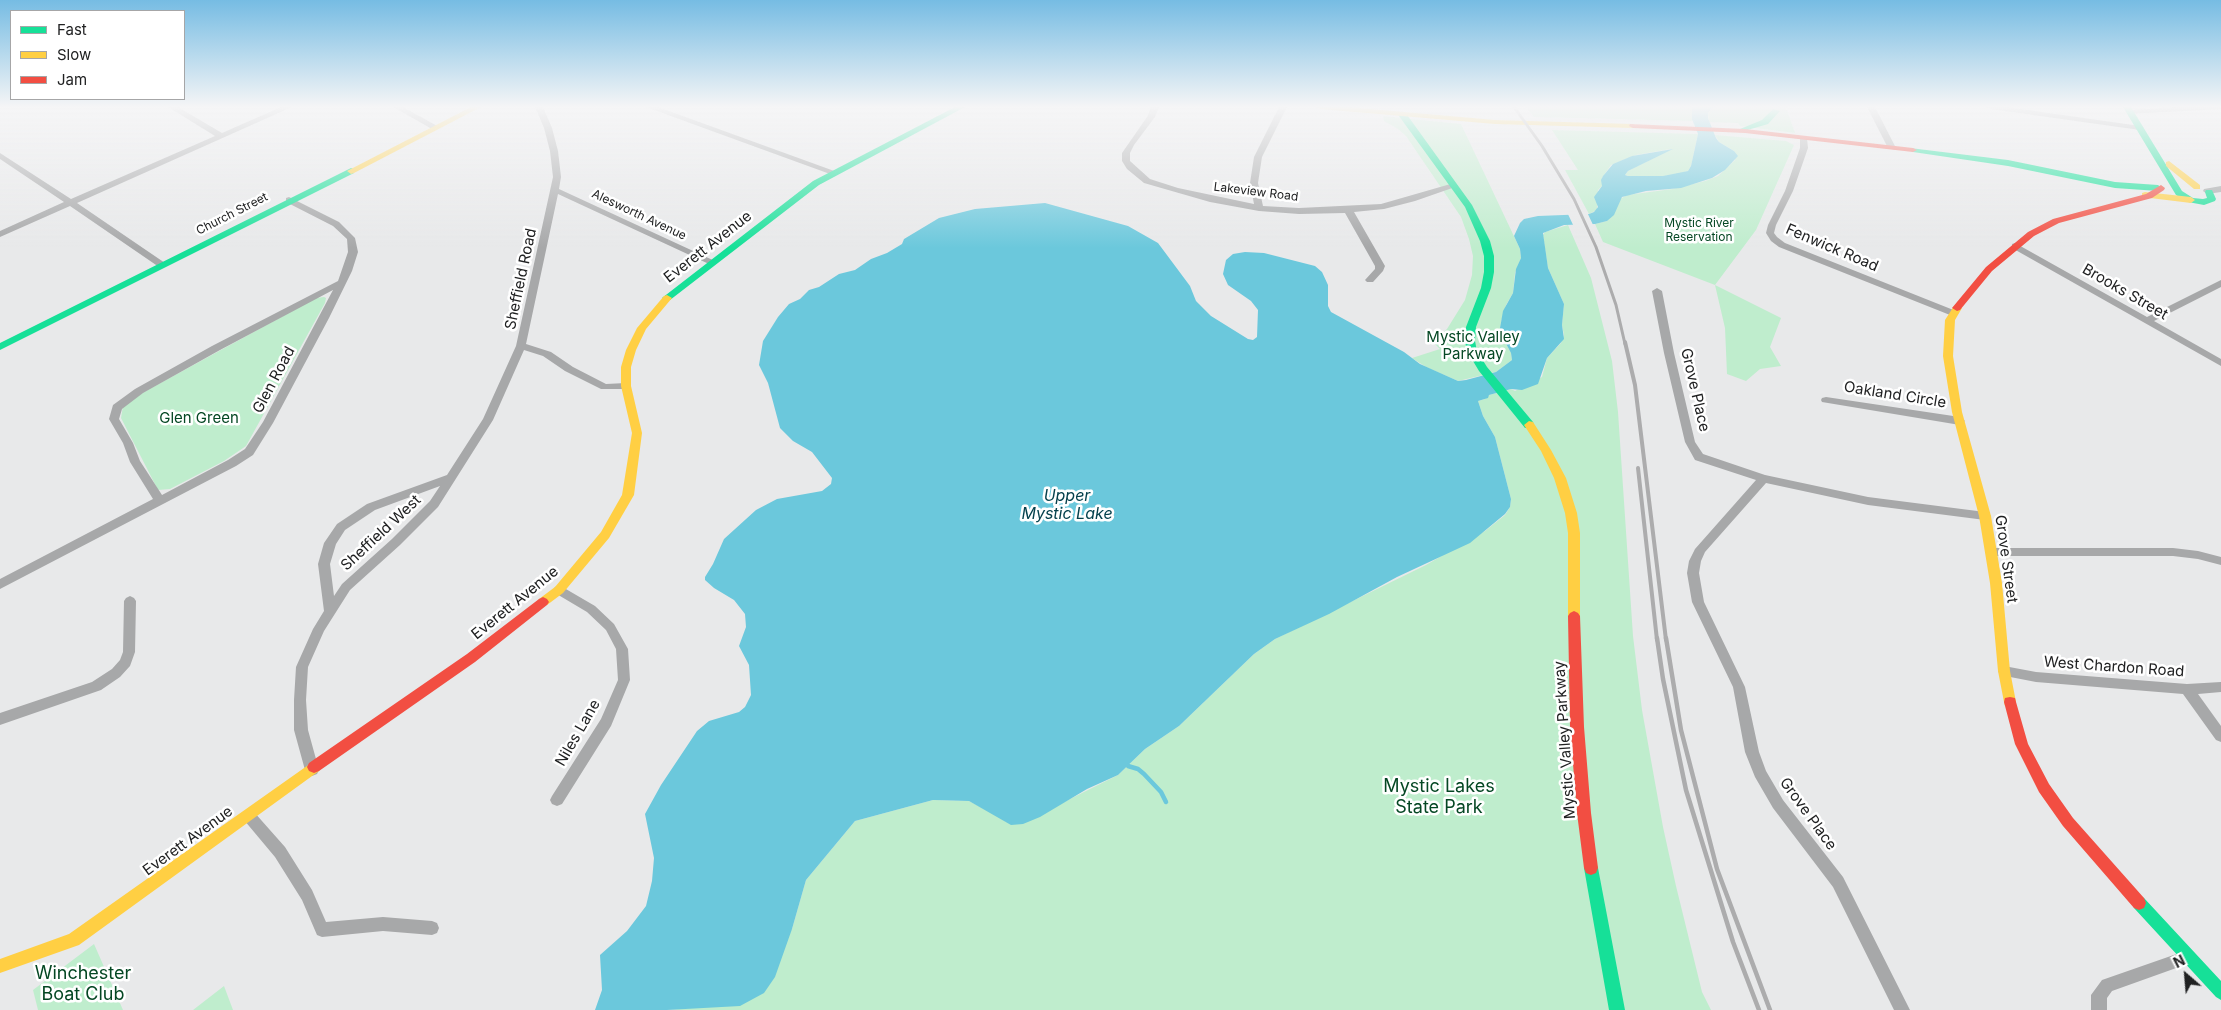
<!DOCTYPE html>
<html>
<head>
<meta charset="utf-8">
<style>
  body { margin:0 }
  #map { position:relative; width:2221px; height:1010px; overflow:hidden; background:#e8e9ea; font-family:Inter,sans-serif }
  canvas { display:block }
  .legend { position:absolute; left:10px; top:10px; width:175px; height:90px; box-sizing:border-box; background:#fff; border:1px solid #a6a6a7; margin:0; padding:6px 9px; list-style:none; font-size:15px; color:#202122 }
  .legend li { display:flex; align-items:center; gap:10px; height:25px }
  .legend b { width:25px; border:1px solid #a6a6a7 }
  .north { position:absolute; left:2161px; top:950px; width:50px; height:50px; -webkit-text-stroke:4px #fff; paint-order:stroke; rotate:333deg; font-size:14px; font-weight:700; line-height:20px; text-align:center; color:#202122 }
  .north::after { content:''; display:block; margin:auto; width:18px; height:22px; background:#202122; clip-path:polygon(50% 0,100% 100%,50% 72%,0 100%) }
</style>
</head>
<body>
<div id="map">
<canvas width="2221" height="1010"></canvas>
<ul class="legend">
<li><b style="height:6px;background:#16e098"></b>Fast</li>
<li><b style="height:6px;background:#ffcf43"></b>Slow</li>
<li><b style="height:6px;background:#f24e42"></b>Jam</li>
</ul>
<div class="north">N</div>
</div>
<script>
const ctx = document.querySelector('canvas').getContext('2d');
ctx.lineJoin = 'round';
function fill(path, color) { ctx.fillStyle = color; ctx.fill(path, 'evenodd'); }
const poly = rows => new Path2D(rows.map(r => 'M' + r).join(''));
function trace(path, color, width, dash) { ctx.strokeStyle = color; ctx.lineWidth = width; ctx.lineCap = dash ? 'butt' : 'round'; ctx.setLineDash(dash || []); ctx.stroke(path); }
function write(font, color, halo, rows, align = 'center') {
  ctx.font = font + ' Inter,sans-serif'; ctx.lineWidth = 5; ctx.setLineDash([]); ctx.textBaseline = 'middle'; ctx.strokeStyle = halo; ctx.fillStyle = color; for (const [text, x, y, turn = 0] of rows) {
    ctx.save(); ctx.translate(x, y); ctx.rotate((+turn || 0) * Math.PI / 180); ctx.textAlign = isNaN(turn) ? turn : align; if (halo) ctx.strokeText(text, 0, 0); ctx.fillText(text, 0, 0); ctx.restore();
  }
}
const green = poly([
  [1526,107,1692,107,1693,121,1534,117],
  [1713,107,1786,107,1795,133,1740,126,1738,123,1709,122,1708,113],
  [1383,116,1461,124,1520,249,1521,258,1515,273,1513,293,1506,305,1501,322,1500,332,1511,353,1512,360,1496,372,1458,381,1426,367,1412,358,1440,349,1433,342,1447,329,1465,300,1472,275,1473,256,1469,239,1461,217,1406,136,1398,129,1384,121],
  [1552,130,1698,134,1691,166,1688,171,1682,173,1660,177,1632,177,1625,175,1628,171,1671,149,1636,155,1611,165,1602,178,1603,185,1598,190,1597,210,1589,214,1565,170,1578,170],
  [1715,135,1786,141,1794,145,1756,230,1715,285,1781,318,1770,347,1781,366,1760,369,1746,381,1727,374,1725,328,1715,285,1603,242,1595,224,1607,221,1620,199,1627,195,1672,189,1705,181,1718,176,1735,160,1734,151,1719,142],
  [1568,225,1591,278,1612,361,1618,412,1633,636,1642,710,1663,827,1676,886,1702,992,1711,1010,667,1010,702,1007,792,929,806,880,855,821,933,800,969,801,1000,817,1006,822,1066,801,1118,775,1145,749,1179,726,1254,654,1275,639,1426,565,1485,531,1505,515,1510,507,1511,499,1495,437,1483,416,1478,401,1485,399,1489,395,1511,389,1515,391,1542,377,1547,358,1561,343,1564,335,1562,325,1564,304,1548,268,1543,235,1545,232],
  [324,297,326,298,325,303,246,446,224,461,170,489,158,490,121,418,123,406,135,397,316,298],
  [94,944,123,1010,38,1010,33,990],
  [224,986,233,1010,193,1010]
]);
const water = poly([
  [1692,107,1713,107,1708,113,1708,118,1716,138,1719,142,1734,151,1738,156,1725,170,1712,178,1681,188,1646,191,1622,197,1614,215,1607,221,1595,224,1564,225,1543,233,1548,268,1564,304,1562,325,1564,339,1547,358,1538,384,1522,390,1511,389,1489,395,1488,398,1478,401,1483,416,1495,437,1511,499,1510,507,1505,514,1470,543,1397,577,1329,614,1275,639,1254,654,1179,726,1145,749,1118,775,1087,789,1040,817,1023,824,1011,825,969,801,933,800,855,821,806,880,792,929,775,977,764,993,740,1006,667,1010,595,1010,602,990,600,955,627,931,646,906,652,881,654,858,645,814,661,785,697,731,709,721,739,712,745,707,751,695,749,665,739,646,746,627,745,614,734,600,714,588,705,580,705,577,713,564,724,539,756,510,777,499,822,491,831,484,832,478,812,452,793,441,780,428,768,383,759,365,763,341,778,317,789,304,800,299,809,290,819,287,839,274,855,270,871,259,887,253,902,244,904,239,939,218,975,209,1045,203,1128,226,1158,243,1190,286,1196,301,1211,316,1248,339,1253,340,1257,337,1258,310,1251,301,1228,285,1223,274,1226,260,1233,254,1245,252,1264,253,1315,266,1322,272,1328,285,1328,306,1331,312,1404,352,1420,364,1458,381,1466,380,1496,372,1512,360,1511,353,1503,338,1500,328,1503,311,1513,293,1516,269,1521,258,1520,249,1514,236,1520,223,1524,219,1538,216,1589,214,1594,212,1598,207,1594,197,1602,186,1601,180,1603,176,1613,164,1632,156,1673,149,1628,171,1625,175,1628,176,1663,176,1688,171,1691,166,1698,134,1692,119]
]);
const pier = poly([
  [1567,212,1587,212,1594,227,1574,227]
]);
const stream = poly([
  [1128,766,1138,769,1144,774,1161,792,1166,802]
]);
const street = poly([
  [168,107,178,107,222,133,281,107,292,107,77,203,165,263,165,267,159,267,70,206,0,237,0,231,64,202,0,159,0,153,71,199,215,136,168,107],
  [393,107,403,107,439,127,432,129,393,107],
  [535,107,543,107,552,128,558,151,561,177,559,189,717,262,712,265,709,264,558,194,526,344,551,352,573,367,606,384,626,383,631,386,626,389,601,389,565,371,543,356,524,350,493,420,438,507,400,545,350,590,324,631,308,667,306,700,308,730,319,770,317,774,312,776,307,774,305,770,294,730,294,700,296,667,313,629,324,611,318,564,324,543,337,524,367,504,447,475,483,419,516,346,553,177,550,151,544,128,535,107],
  [440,486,430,501,392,539,342,584,334,596,330,564,336,544,345,530,375,510,440,486],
  [646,107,658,107,837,172,836,174,830,174,646,107],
  [1151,107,1159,107,1155,117,1134,145,1130,153,1130,161,1150,179,1178,188,1254,204,1250,183,1254,157,1279,107,1287,107,1262,157,1258,183,1263,206,1299,208,1381,204,1454,183,1458,186,1415,201,1384,209,1354,212,1385,266,1383,271,1373,282,1367,282,1365,280,1375,269,1375,266,1345,213,1299,214,1259,211,1210,202,1144,183,1127,169,1122,161,1122,153,1147,117,1151,107],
  [1867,107,1875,107,1896,148,1895,150,1888,148,1867,107],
  [1986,107,2007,107,2140,126,2144,128,2140,130,1990,109,1986,107],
  [2177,107,2221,107,2221,109,2130,114,2126,112,2130,110,2177,107],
  [1800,136,1807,138,1808,148,1793,191,1776,225,1774,233,1777,237,1785,243,1956,311,1958,313,1956,315,1950,315,1779,247,1771,241,1766,233,1768,225,1785,191,1800,148,1800,136],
  [2221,186,2221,192,2207,194,2203,191,2204,189,2221,186],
  [289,197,339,222,355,238,358,252,352,271,329,318,273,423,253,455,236,466,0,589,0,579,153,499,130,462,123,443,109,419,113,405,135,389,212,346,338,281,348,252,347,239,333,226,286,202,286,198,289,197],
  [333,290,263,422,245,449,228,460,162,495,140,461,133,443,119,419,122,409,143,393,220,350,333,290],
  [2015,243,2147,317,2221,280,2221,287,2154,321,2221,359,2221,366,2012,248,2012,244,2015,243],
  [1657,288,1662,291,1674,353,1695,442,1703,454,1765,475,1868,497,1985,512,1991,516,1985,520,1868,505,1766,483,1705,552,1701,561,1699,573,1704,602,1745,687,1759,752,1766,771,1783,800,1843,877,1910,1010,1894,1010,1833,887,1773,808,1755,777,1745,752,1733,687,1692,602,1687,573,1689,561,1695,549,1756,480,1695,460,1685,442,1664,353,1652,291,1657,288],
  [1826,397,1960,417,1965,421,1960,425,1822,402,1821,400,1822,398,1826,397],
  [1991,548,2173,548,2198,551,2221,557,2221,565,2198,559,2173,556,1991,556,1987,555,1985,552,1987,549,1991,548],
  [559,585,595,606,614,624,628,649,630,680,611,726,562,804,557,806,552,804,550,800,552,796,601,719,618,680,616,649,606,630,587,612,555,593,553,590,555,587,559,585],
  [130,596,134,598,136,601,135,652,130,666,120,677,101,690,0,725,0,713,92,682,112,669,120,660,123,652,124,601,126,598,130,596],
  [2004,666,2036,672,2187,684,2221,682,2221,692,2198,694,2221,726,2221,742,2216,740,2183,694,2036,682,2000,675,1998,671,2000,667,2004,666],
  [249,810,254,812,285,847,312,890,326,922,383,917,432,921,437,923,439,928,437,933,432,935,383,931,322,937,317,935,302,900,275,857,244,820,242,816,244,812,249,810],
  [2188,950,2193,952,2196,957,2193,962,2112,991,2107,998,2107,1010,2091,1010,2091,995,2102,980,2188,950]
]);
const fast = poly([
  [955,107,965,107,819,185,670,300,664,300,662,298,813,181,955,107],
  [2123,107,2131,107,2182,191,2193,198,2203,199,2207,198,2205,192,2206,190,2212,190,2216,199,2215,201,2204,205,2188,202,2176,195,2123,107],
  [1773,109,1780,111,1768,124,1744,131,1740,129,1762,120,1773,109],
  [1399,112,1405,112,1472,205,1490,241,1494,256,1494,272,1491,288,1476,327,1475,341,1477,351,1487,367,1533,422,1534,425,1533,428,1525,428,1479,371,1467,351,1465,341,1466,327,1481,288,1484,272,1484,256,1480,241,1465,207,1399,116,1399,112],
  [1910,148,2008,160,2115,182,2158,185,2162,188,2158,191,2115,188,2008,166,1913,152,1909,150,1910,148],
  [351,168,354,169,354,173,0,350,0,343,351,168],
  [1591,861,1596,863,1598,868,1625,1010,1609,1010,1584,868,1586,863,1591,861],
  [2139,896,2144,898,2221,981,2221,1000,2216,997,2134,908,2132,903,2134,898,2139,896]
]);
const slow = poly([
  [471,107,481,107,354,173,351,174,347,171,471,107],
  [1316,107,1348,107,1495,120,1633,124,1637,126,1633,128,1495,124,1320,109,1316,107],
  [2169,161,2200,185,2200,189,2194,189,2166,166,2166,162,2169,161],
  [2145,192,2191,197,2195,200,2191,203,2142,197,2142,193,2145,192],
  [667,295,672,298,646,329,636,350,631,367,631,386,642,433,634,495,609,538,563,593,547,605,539,605,537,602,539,599,555,587,601,532,622,495,632,433,621,386,621,367,626,350,637,328,664,296,667,295],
  [1957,305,1962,308,1955,320,1953,356,1962,412,1991,516,2002,583,2010,671,2016,702,2015,706,2010,707,2005,706,2004,702,1998,671,1990,583,1979,516,1952,412,1943,356,1945,320,1954,306,1957,305],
  [1529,421,1533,422,1551,450,1566,478,1577,513,1580,533,1580,616,1578,619,1574,621,1570,619,1568,616,1568,533,1565,513,1554,478,1541,451,1524,425,1529,421],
  [314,761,319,763,321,767,319,771,79,945,0,973,0,959,69,934,314,761]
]);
const jam = poly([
  [1630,124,1745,129,1913,148,1917,150,1913,152,1745,133,1633,128,1629,126,1630,124],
  [2161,185,2165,188,2164,190,2152,198,2059,223,2034,236,1992,271,1960,310,1957,311,1952,308,1986,267,2028,232,2053,219,2146,194,2161,185],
  [543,597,547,599,549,602,547,605,475,662,319,771,314,773,309,771,307,767,309,763,467,654,539,599,543,597],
  [1574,611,1578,613,1580,616,1584,727,1591,813,1598,868,1596,873,1591,875,1586,873,1584,868,1577,813,1570,727,1568,616,1570,613,1574,611],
  [2010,697,2015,698,2016,702,2028,744,2049,784,2073,818,2144,898,2146,903,2144,908,2139,910,2134,908,2063,826,2039,792,2015,744,2004,702,2005,698,2010,697]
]);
const railFar2 = poly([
  [1514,107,1542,146,1574,199,1596,247,1616,305,1625,344]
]);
const railFar1 = poly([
  [1625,342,1635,385,1666,640],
  [1638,468,1657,640]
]);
const rail = poly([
  [1657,638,1663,679,1686,790,1733,942,1759,1010],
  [1666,638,1681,730,1717,869,1770,1010]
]);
const farStreetnames = [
  ["Lakeview Road",1256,192,7],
  ["Church Street",232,214,-27],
  ["Alesworth Avenue",639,215,25]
];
const farParknames = [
  ["Mystic River",1699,223],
  ["Reservation",1699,237]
];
const streetNames = [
  ["Everett Avenue",708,247,-38],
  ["Fenwick Road",1832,248,23],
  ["Sheffield Road",521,279,-78],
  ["Brooks Street",2125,292,30],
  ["Glen Road",274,380,-62],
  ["Grove Place",1695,390,77],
  ["Oakland Circle",1895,395,9],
  ["Sheffield West",381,533,-43],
  ["Grove Street",2006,559,82],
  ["Everett Avenue",515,603,-39],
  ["West Chardon Road",2114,667,4],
  ["Niles Lane",578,733,-60],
  ["Mystic Valley Parkway",1565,740,-94],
  ["Grove Place",1808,814,54],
  ["Everett Avenue",188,841,-36]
];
const parkNames = [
  ["Mystic Valley",1473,337],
  ["Parkway",1473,354],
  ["Glen Green",199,418]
];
const waterNames = [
  ["Upper",1067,496],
  ["Mystic Lake",1067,514]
];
const nearParknames = [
  ["Mystic Lakes",1439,787],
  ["State Park",1439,808],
  ["Winchester",83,974],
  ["Boat Club",83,995]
];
fill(green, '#bfedcd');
fill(water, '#6bc8dc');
fill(pier, '#e8e9ea');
trace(stream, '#6bc8dc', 4.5);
fill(street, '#a7a8a9');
fill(fast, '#16e098');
fill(slow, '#ffcf43');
fill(jam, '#f24e42');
trace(railFar2, '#acacad', 3);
trace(railFar1, '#acacad', 4);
trace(rail, '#acacad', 4.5);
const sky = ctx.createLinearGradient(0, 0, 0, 248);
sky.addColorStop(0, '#76bce3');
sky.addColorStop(0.43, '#f5f5f6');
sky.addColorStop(1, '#f5f5f600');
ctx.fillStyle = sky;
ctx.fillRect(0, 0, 2221, 248);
write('12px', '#202122', '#fff', farStreetnames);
write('12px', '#044723', '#fff', farParknames);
write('15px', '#202122', '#fff', streetNames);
write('15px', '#044723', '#fff', parkNames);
write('italic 16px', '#05414d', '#fff', waterNames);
write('18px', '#044723', '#fff', nearParknames);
</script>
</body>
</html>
